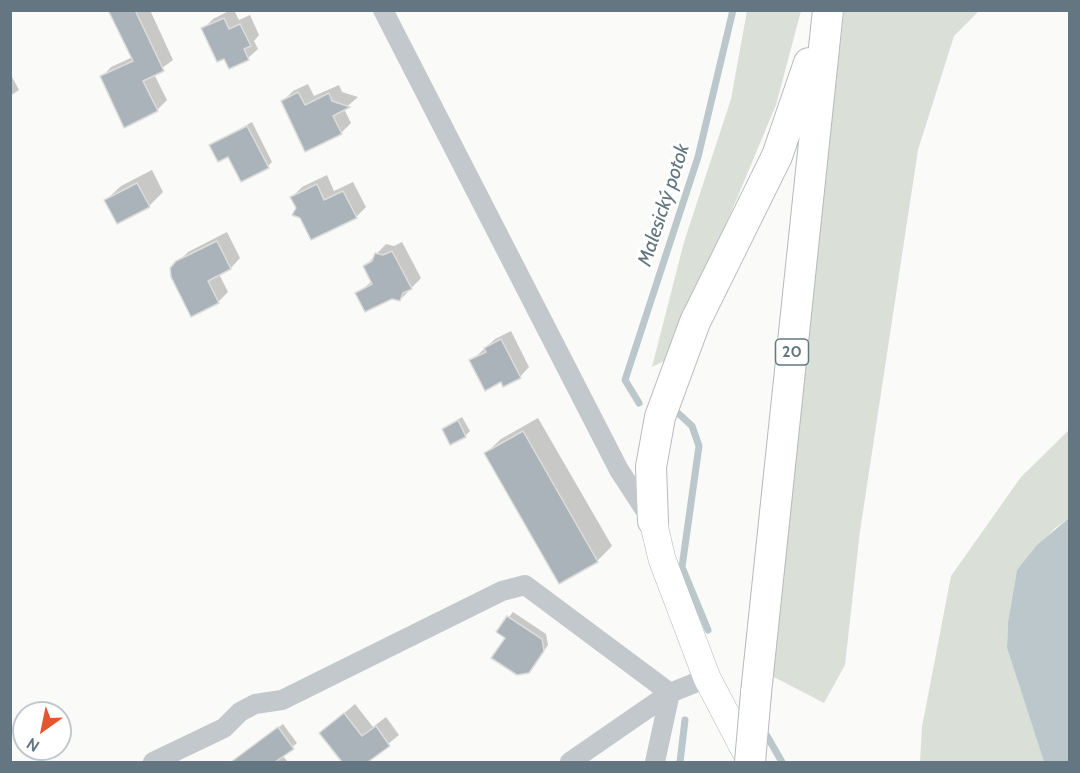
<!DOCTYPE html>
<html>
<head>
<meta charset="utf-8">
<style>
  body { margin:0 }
  #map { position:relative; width:1080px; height:773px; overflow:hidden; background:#fafaf8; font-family:Cabin,sans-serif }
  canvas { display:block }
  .frame { position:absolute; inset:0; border:12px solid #657683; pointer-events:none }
  .north { position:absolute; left:12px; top:701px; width:60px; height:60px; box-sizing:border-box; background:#fff; border:2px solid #c1c8cd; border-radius:50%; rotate:213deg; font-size:16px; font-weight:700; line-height:24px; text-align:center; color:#657683 }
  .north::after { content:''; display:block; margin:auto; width:21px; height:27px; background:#e4572e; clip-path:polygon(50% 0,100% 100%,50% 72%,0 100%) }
</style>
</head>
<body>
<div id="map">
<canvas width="1080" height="773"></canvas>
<div class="frame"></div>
<div class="north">N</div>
</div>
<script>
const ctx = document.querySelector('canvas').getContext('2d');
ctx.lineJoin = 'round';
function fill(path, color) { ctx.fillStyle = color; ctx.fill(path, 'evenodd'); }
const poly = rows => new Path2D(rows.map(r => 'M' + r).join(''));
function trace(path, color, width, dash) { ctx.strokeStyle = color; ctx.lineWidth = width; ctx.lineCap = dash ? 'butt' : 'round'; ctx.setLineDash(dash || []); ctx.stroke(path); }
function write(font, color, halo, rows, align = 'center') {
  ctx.font = font + ' Cabin,sans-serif'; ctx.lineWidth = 6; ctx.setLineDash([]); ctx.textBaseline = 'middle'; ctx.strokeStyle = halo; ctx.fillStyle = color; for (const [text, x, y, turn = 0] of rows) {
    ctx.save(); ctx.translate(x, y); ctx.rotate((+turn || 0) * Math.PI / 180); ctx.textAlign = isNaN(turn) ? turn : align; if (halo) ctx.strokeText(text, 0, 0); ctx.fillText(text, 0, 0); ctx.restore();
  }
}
const green = poly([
  [747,11,801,11,776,105,670,358,652,367,684,242,731,99],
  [844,11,979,11,954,36,918,150,860,531,845,665,824,703,770,675],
  [1069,430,1069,518,1054,529,1017,570,1008,622,1007,648,1044,762,920,762,922,727,951,576,1021,477]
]);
const water = poly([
  [1069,518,1069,762,1044,762,1007,648,1008,622,1017,570,1037,545]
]);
const shadow = poly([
  [110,10,150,10,173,60,154,74,167,100,157,110,102,77,111,67,133,57],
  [231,10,234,10,239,20,250,15,259,35,254,41,258,49,248,58,224,57,203,29,213,19],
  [10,73,19,90,10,96],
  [308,84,314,96,339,85,342,92,358,97,344,109,351,123,341,133,283,101,293,91],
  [252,122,272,162,268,166,228,155,211,145],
  [152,170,163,192,149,206,106,200,121,186],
  [327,175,334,191,353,182,366,207,356,217,298,208,292,197,302,187],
  [227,232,240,258,231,268,219,274,228,292,218,302,192,315,171,269,188,252],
  [402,242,421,278,400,300,357,294,372,281,365,266,386,244,394,246],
  [511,331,529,367,520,377,471,361,495,339],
  [462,417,470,431,465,436,443,429],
  [538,418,612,546,597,561,486,453,501,439],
  [513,612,546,634,548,645,533,666,498,631],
  [355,704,373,727,386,717,399,735,366,762,344,762,321,733],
  [283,724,297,743,282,755,288,762,246,762,241,756]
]);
const stream = poly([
  [639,403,625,380,698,157,733,10],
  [679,414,692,426,699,446,682,567,708,630],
  [767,736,782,762],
  [680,762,685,720]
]);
const building = poly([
  [108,10,135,10,164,71,143,81,158,111,124,128,100,76,133,61,108,10],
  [224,18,229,29,240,24,251,46,244,49,249,60,229,69,224,59,217,62,201,28,224,18],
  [298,92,305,105,329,93,332,101,350,107,333,116,342,134,305,152,281,101,298,92],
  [247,126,269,168,241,182,228,157,218,162,209,145,247,126],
  [137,183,150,207,117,224,104,200,137,183],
  [317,184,324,200,343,191,357,218,311,240,300,218,292,215,296,208,290,197,317,184],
  [217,241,231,269,208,281,219,303,191,317,171,277,170,268,176,261,217,241],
  [392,251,412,289,403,293,400,301,392,299,365,312,355,293,372,284,363,266,372,261,375,253,383,255,392,251],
  [501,339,521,378,503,387,501,382,485,391,469,360,486,352,484,348,501,339],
  [458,420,466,437,450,445,442,429,458,420],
  [523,431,598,562,559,584,484,453,523,431],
  [507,616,542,639,544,651,529,673,517,675,491,658,505,638,496,632,507,616],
  [344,713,362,736,376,726,390,746,368,762,342,762,319,733,344,713],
  [278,727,294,749,275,762,231,762,278,727]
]);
const street = poly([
  [383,10,619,470,651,519],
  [153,762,224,728,240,712,255,704,282,700,502,591,525,585,670,693],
  [570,762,670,693,707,678],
  [655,762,670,693]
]);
const secondary = poly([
  [653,521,662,559,707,678,751,762]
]);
const primary = poly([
  [653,521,651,467,660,417,695,322,777,156,809,63],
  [756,693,828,10]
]);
const primaryBridge = poly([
  [750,762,756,693]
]);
const shields = [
  [792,352,33]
];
const shieldNames = [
  ["20",792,352]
];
const waterNames = [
  ["Malesický potok",664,205,-72]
];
fill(green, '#dadfd7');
fill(water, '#bbc7cb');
fill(shadow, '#0003');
trace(stream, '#bbc7cb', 7);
fill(building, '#aab3b9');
trace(building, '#dcdcda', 1.5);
trace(secondary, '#b3babf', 28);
trace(primary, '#b5babe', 32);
trace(street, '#c3c8cc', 20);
trace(secondary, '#fff', 27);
trace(primary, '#fff', 30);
trace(primaryBridge, '#b5babe', 32, []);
trace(primaryBridge, '#fff', 30);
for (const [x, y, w] of shields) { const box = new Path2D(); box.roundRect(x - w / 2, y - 13, w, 26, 4.5); ctx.fillStyle = '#fff'; ctx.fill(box); trace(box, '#657683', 1.5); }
write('bold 16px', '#657683', null, shieldNames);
write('italic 20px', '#60757c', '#fff', waterNames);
</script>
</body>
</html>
